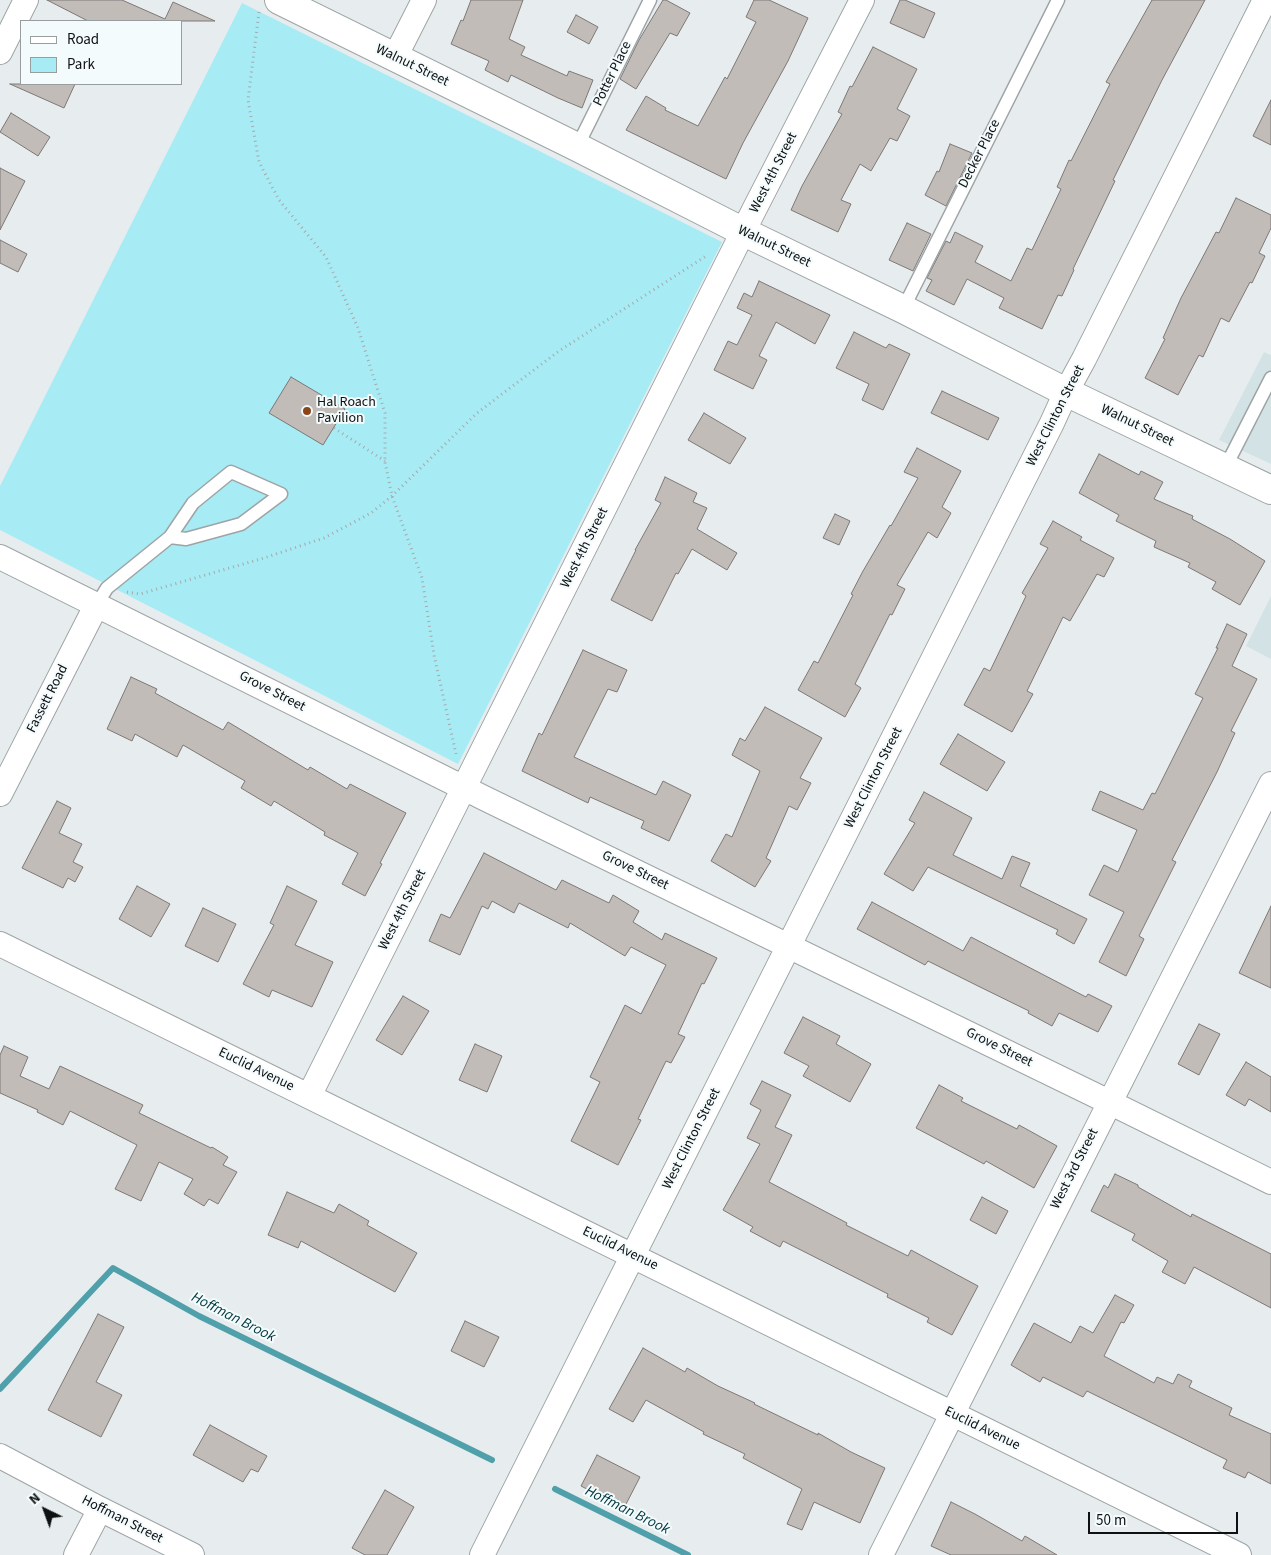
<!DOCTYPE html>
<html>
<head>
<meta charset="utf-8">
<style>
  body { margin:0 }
  #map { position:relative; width:1271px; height:1555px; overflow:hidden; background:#e7edee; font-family:"Source Sans 3",sans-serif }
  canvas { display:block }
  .legend { position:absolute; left:20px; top:20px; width:162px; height:65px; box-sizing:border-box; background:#f4fbfc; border:1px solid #989d9e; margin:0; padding:6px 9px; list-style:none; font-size:15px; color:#0e1011 }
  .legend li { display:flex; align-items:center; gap:10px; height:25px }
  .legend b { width:25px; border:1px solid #989d9e }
  .north { position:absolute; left:20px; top:1485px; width:50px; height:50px; -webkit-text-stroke:4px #f4fbfc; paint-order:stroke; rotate:318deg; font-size:14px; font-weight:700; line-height:20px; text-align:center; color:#0e1011 }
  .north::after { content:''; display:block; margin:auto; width:18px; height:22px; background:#0e1011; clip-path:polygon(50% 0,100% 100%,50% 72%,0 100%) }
  .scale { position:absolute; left:1088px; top:1512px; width:150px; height:22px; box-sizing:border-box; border:2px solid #0e1011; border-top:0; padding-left:6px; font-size:15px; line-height:18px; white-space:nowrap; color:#0e1011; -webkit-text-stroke:4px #f4fbfc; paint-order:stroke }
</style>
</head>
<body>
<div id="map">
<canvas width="1271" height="1555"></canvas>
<ul class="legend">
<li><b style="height:6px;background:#fff"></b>Road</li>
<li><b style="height:14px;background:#a7ebf5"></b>Park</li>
</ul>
<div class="north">N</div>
<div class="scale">50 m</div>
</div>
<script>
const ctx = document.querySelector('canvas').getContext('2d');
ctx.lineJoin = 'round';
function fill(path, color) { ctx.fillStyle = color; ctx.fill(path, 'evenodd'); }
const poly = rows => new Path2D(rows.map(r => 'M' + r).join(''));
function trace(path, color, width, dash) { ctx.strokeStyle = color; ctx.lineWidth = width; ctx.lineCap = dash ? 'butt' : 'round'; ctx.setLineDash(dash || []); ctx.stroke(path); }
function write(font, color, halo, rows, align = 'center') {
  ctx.font = font + ' "Source Sans 3",sans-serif'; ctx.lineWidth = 4; ctx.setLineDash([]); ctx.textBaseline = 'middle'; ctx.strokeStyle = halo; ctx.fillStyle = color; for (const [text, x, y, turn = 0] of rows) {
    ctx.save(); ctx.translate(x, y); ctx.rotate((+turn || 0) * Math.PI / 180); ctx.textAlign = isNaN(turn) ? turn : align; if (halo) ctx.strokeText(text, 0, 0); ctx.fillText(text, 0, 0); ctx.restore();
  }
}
const built = poly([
  [1264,352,1271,355,1271,464,1219,440],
  [1271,596,1271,659,1246,646]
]);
const green = poly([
  [242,3,722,242,458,764,0,530,0,486]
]);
const stream = poly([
  [0,1389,113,1268,199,1316,492,1460],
  [555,1489,688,1555]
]);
const building = poly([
  [47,0,122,0,165,19,173,2,215,21,88,21,47,0],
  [471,0,523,0,509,39,525,47,521,55,567,76,569,71,593,80,582,108,558,98,511,75,508,82,485,70,489,61,451,44,461,20,463,21,471,0],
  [663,0,666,0,690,13,677,36,670,33,636,89,620,79,639,40,663,0],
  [754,0,769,0,808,18,788,61,743,143,726,179,626,130,646,96,666,108,665,110,698,126,725,77,727,79,756,22,746,17,754,0],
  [900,0,905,0,935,13,924,38,890,23,900,0],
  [1152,0,1205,0,1162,80,1113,180,1115,181,1073,269,1074,270,1062,296,1058,295,1042,329,999,308,1004,298,967,279,954,305,926,291,932,280,927,278,946,241,950,243,955,232,983,246,975,262,1011,281,1027,248,1032,250,1061,189,1057,187,1069,160,1071,161,1110,84,1106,82,1152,0],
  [576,15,598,27,589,44,567,32,576,15],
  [873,47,917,69,897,109,910,116,897,141,890,138,871,171,860,164,841,200,851,204,838,232,791,210,802,186,842,114,838,112,850,86,852,87,873,47],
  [10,84,75,84,64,108,10,84],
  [1271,100,1271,145,1253,136,1271,100],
  [11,113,50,137,38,156,0,132,11,113],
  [950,144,972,153,946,206,925,195,937,171,939,172,950,144],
  [0,168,25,181,0,230,0,168],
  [1236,198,1271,215,1271,228,1259,253,1265,256,1252,283,1250,282,1229,322,1221,318,1203,357,1199,355,1178,395,1145,378,1165,339,1163,338,1181,298,1216,232,1219,233,1236,198],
  [907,223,931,234,913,271,889,260,907,223],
  [0,240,27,254,18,272,0,263,0,240],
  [759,281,830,315,815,344,776,322,759,356,767,360,753,389,714,370,728,341,737,345,752,315,737,308,744,293,752,297,759,281],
  [854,332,886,348,889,344,910,354,883,410,862,400,869,384,836,368,854,332],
  [291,377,345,409,323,445,269,413,291,377],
  [942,391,999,418,988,440,931,413,942,391],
  [704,413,746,438,730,464,688,440,704,413],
  [917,448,961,471,942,507,951,513,937,538,928,532,897,585,905,589,892,615,890,614,855,684,861,688,845,717,798,690,814,661,818,663,853,595,851,594,863,571,890,525,891,526,918,478,904,472,917,448],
  [1099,454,1139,475,1141,471,1163,482,1154,499,1193,516,1192,519,1230,539,1265,561,1240,605,1212,589,1216,582,1188,567,1190,563,1154,547,1156,541,1116,521,1119,515,1079,493,1099,454],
  [665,477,697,493,693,502,707,508,697,529,737,553,727,570,692,549,678,574,676,573,652,621,611,600,636,550,635,550,661,503,655,500,665,477],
  [835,514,850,521,839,545,823,538,835,514],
  [1053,521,1082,537,1080,540,1114,558,1104,577,1097,574,1070,621,1063,617,1027,691,1033,694,1012,732,964,705,984,668,990,671,1026,596,1022,593,1048,548,1040,544,1053,521],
  [1227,624,1247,634,1232,666,1257,679,1231,731,1235,733,1217,772,1172,860,1176,862,1139,936,1144,939,1126,976,1099,962,1124,912,1089,895,1104,865,1118,872,1137,830,1092,810,1100,791,1143,810,1152,793,1155,794,1203,698,1195,694,1218,648,1216,648,1227,624],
  [583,650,627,670,617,692,608,689,574,757,656,795,663,781,691,795,669,841,641,828,644,821,590,797,588,803,522,771,539,733,542,735,583,650],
  [131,677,157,689,155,693,223,730,228,722,308,770,310,767,347,789,350,784,406,813,380,863,382,864,365,896,342,884,358,853,324,835,325,832,274,801,271,806,241,788,245,781,183,745,177,757,135,734,132,741,107,729,131,677],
  [765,707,822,738,800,778,811,783,797,810,789,806,766,858,771,861,755,887,711,861,726,834,732,837,760,771,732,755,740,738,745,741,765,707],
  [958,734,1005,762,987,791,940,764,958,734],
  [924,792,972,818,953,855,1002,879,1012,856,1030,863,1020,886,1087,919,1074,944,1056,934,1058,930,928,867,913,891,884,874,915,823,909,820,924,792],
  [57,801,71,808,59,833,82,844,73,862,83,867,75,882,68,878,63,888,22,868,57,801],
  [484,853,556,890,562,880,609,903,613,895,639,911,633,922,662,940,665,933,717,958,704,984,702,983,678,1034,685,1037,671,1063,666,1061,638,1119,641,1120,618,1165,571,1141,600,1082,590,1077,625,1005,641,1014,666,965,631,947,625,956,570,923,568,928,519,903,514,913,492,901,488,909,482,906,460,955,429,941,441,914,450,918,484,853],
  [137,886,170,904,151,937,119,919,137,886],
  [287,886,317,901,295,945,333,962,312,1007,272,990,269,997,243,984,274,925,270,923,287,886],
  [872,902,963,951,971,937,1086,997,1088,994,1112,1006,1098,1032,1059,1013,1052,1026,1028,1013,1029,1011,978,986,928,961,925,965,857,929,872,902],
  [1271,906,1271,988,1239,973,1271,906],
  [203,908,236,924,218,962,185,946,203,908],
  [403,996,429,1011,402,1055,376,1040,403,996],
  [803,1017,840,1036,836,1044,871,1064,850,1102,803,1076,809,1066,784,1053,803,1017],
  [1199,1024,1220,1034,1199,1075,1178,1064,1199,1024],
  [475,1044,502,1056,487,1092,459,1080,475,1044],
  [4,1046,28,1057,20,1076,49,1089,60,1066,143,1105,139,1113,211,1148,212,1147,228,1157,223,1165,237,1172,218,1204,209,1199,204,1206,184,1194,193,1179,159,1162,141,1201,115,1189,137,1145,70,1111,63,1125,37,1112,38,1110,0,1093,0,1055,4,1046],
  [1246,1062,1271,1077,1271,1112,1249,1099,1245,1106,1226,1095,1246,1062],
  [762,1081,791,1095,775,1127,792,1135,769,1182,847,1223,846,1225,908,1256,911,1250,978,1286,952,1335,927,1322,929,1318,887,1297,888,1294,783,1241,780,1247,750,1231,753,1227,723,1210,760,1144,747,1138,761,1110,750,1104,762,1081],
  [939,1085,963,1098,961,1101,1017,1129,1019,1125,1057,1146,1034,1188,986,1161,984,1164,916,1128,939,1085],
  [1115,1174,1138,1185,1138,1187,1191,1217,1192,1214,1271,1254,1271,1308,1194,1267,1185,1284,1162,1272,1168,1261,1132,1240,1135,1234,1091,1211,1104,1185,1108,1188,1115,1174],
  [287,1192,334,1213,339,1204,369,1221,367,1225,417,1253,395,1292,301,1241,298,1248,268,1235,287,1192],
  [982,1197,1008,1211,996,1234,970,1220,982,1197],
  [1115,1295,1134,1305,1124,1323,1121,1322,1104,1356,1154,1383,1157,1377,1173,1384,1178,1374,1192,1381,1189,1387,1232,1408,1229,1415,1271,1434,1271,1484,1248,1472,1245,1478,1223,1468,1227,1460,1087,1391,1083,1397,1043,1377,1040,1382,1011,1365,1034,1323,1071,1343,1080,1326,1093,1333,1115,1295],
  [98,1314,124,1327,96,1382,122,1395,101,1437,48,1410,98,1314],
  [465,1321,499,1337,484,1367,451,1351,465,1321],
  [643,1348,685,1372,687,1368,718,1386,755,1403,754,1404,818,1435,818,1433,851,1452,885,1468,860,1523,814,1502,802,1530,787,1524,802,1489,743,1458,745,1454,703,1434,704,1432,646,1400,633,1422,609,1409,643,1348],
  [210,1425,267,1456,258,1472,251,1469,243,1482,193,1455,210,1425],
  [597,1455,640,1477,624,1508,581,1486,597,1455],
  [385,1490,414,1507,387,1555,365,1555,352,1548,385,1490],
  [951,1502,975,1514,1022,1541,1025,1536,1057,1555,951,1555,931,1546,951,1502]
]);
const path = poly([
  [259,12,248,100,259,162,279,200,326,257,358,328,385,413,385,462,392,496,422,578,434,655,456,754],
  [334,428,385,461],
  [127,592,140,594,264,558,324,538,371,513,392,496,477,413,559,351,706,256]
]);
const lane = poly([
  [577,147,650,0],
  [903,309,1058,0],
  [1225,468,1271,378],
  [97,604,107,588,170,537,186,539,241,524,281,494,231,472,193,503,170,537]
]);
const street = poly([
  [0,52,26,0],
  [395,57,424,0],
  [0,557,484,798,1109,1102,1271,1182],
  [0,794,97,604],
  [0,944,1239,1555],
  [309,1096,755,208,862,0],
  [0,1456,100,1509,192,1555],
  [76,1555,100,1509],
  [482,1555,1052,423,1066,392,1084,359,1265,0],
  [881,1555,1271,784]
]);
const secondary = poly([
  [279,0,577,147,744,232,903,309,1066,392,1271,490]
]);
const markers = [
  [307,411,5,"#8a451c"]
];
const streetNames = [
  ["Walnut Street",412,66,26],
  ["Potter Place",613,74,-64],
  ["Decker Place",980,154,-63],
  ["West 4th Street",774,173,-63],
  ["Walnut Street",774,247,26],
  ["West Clinton Street",1056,416,-63],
  ["Walnut Street",1137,426,26],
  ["West 4th Street",585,548,-63],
  ["Grove Street",272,692,27],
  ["Fassett Road",48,699,-63],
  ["West Clinton Street",874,778,-63],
  ["Grove Street",635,871,26],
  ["West 4th Street",403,910,-63],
  ["Grove Street",999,1048,26],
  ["Euclid Avenue",256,1070,26],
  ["West Clinton Street",692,1139,-63],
  ["West 3rd Street",1075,1169,-63],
  ["Euclid Avenue",620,1249,26],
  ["Euclid Avenue",982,1429,26],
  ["Hoffman Street",122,1520,27]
];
const poiNames = [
  ["Hal Roach",317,403],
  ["Pavilion",317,419]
];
const waterNames = [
  ["Hoffman Brook",233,1318,27],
  ["Hoffman Brook",627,1511,26]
];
fill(built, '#d3e3e5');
fill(green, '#a7ebf5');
trace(stream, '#4fa0aa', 6);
fill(building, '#c2bcb9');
trace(building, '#7d7876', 1);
trace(lane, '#9ea4a5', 15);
trace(street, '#9ea4a5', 26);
trace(secondary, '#9ea4a5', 30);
trace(path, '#a5aaab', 3, [1, 4]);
trace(lane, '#fff', 12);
trace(street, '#fff', 24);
trace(secondary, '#fff', 28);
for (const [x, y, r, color] of markers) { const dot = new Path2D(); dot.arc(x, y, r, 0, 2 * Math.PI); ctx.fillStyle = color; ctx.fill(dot); trace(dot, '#f4fbfc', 2); }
write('14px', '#0e1011', '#f4fbfc', streetNames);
write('14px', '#0e1011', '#f4fbfc', poiNames, 'left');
write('italic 15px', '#00383e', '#f4fbfc', waterNames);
</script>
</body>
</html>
